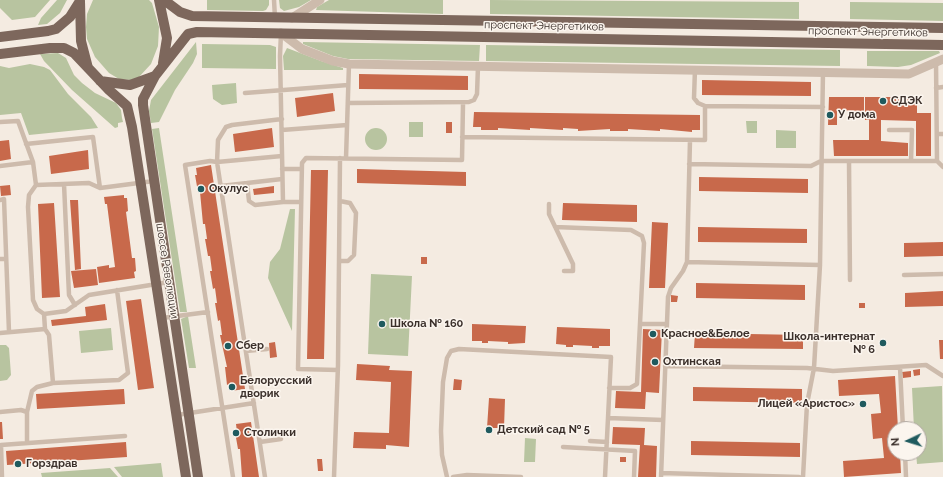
<!DOCTYPE html>
<html>
<head>
<meta charset="utf-8">
<style>
  body { margin:0 }
  #map { position:relative; width:943px; height:477px; overflow:hidden; background:#f4ebe1; font-family:Raleway,sans-serif }
  canvas { display:block }
  .north { position:absolute; left:887px; top:421px; width:40px; height:40px; box-sizing:border-box; background:#fbf5ee; border:1px solid #aea6a0; border-radius:50%; rotate:266deg; font-size:11px; font-weight:700; line-height:16px; text-align:center; color:#3b302b }
  .north::after { content:''; display:block; margin:auto; width:14px; height:18px; background:#1f5a5e; clip-path:polygon(50% 0,100% 100%,50% 72%,0 100%) }
</style>
</head>
<body>
<div id="map">
<canvas width="943" height="477"></canvas>
<div class="north">N</div>
</div>
<script>
const ctx = document.querySelector('canvas').getContext('2d');
ctx.lineJoin = 'round';
function fill(path, color) { ctx.fillStyle = color; ctx.fill(path, 'evenodd'); }
const poly = rows => new Path2D(rows.map(r => 'M' + r).join(''));
function trace(path, color, width, dash) { ctx.strokeStyle = color; ctx.lineWidth = width; ctx.lineCap = dash ? 'butt' : 'round'; ctx.setLineDash(dash || []); ctx.stroke(path); }
function write(font, color, halo, rows, align = 'center') {
  ctx.font = font + ' Raleway,sans-serif'; ctx.lineWidth = 3; ctx.setLineDash([]); ctx.textBaseline = 'middle'; ctx.strokeStyle = halo; ctx.fillStyle = color; for (const [text, x, y, turn = 0] of rows) {
    ctx.save(); ctx.translate(x, y); ctx.rotate((+turn || 0) * Math.PI / 180); ctx.textAlign = isNaN(turn) ? turn : align; if (halo) ctx.strokeText(text, 0, 0); ctx.fillText(text, 0, 0); ctx.restore();
  }
}
const green = poly([
  [0,0,50,0,35,17,12,20,0,8],
  [57,0,67,0,60,13,47,24,38,25,41,18],
  [93,0,149,0,152,3,159,27,158,46,151,64,139,77,131,80,119,79,109,73,95,57,87,39,86,27,87,14],
  [207,0,269,0,269,5,266,10,263,11,207,10],
  [279,0,311,0,299,7,284,11,280,8],
  [329,0,443,0,443,14,316,10,317,7],
  [490,0,799,2,799,19,490,14],
  [850,2,943,3,943,21,850,19],
  [196,42,197,54,193,63,175,90,159,122,151,123,149,111,151,100],
  [303,42,480,45,479,61,348,59,333,56,303,44],
  [202,44,270,45,276,47,276,69,202,68],
  [486,45,840,50,840,66,486,61],
  [287,48,321,61,343,68,343,70,284,70,283,56],
  [867,51,939,51,940,53,911,65,898,67,867,66],
  [58,53,66,58,74,75,82,83,95,93,116,103,121,110,122,118,123,122,118,123,118,127,115,128,72,90,44,61,40,54],
  [30,64,44,67,50,70,68,94,91,117,98,128,29,135,21,113,0,115,0,66,9,68],
  [236,83,237,103,222,105,213,99,212,85],
  [746,121,757,121,757,133,747,133],
  [409,122,423,122,423,137,409,137],
  [159,128,187,312,180,312,152,129],
  '365 139a11 11 0 1 1 22 0a11 11 0 1 1-22 0Z',
  [776,130,796,131,796,148,776,148],
  [290,209,295,209,292,331,268,278,270,262,280,249],
  [371,274,412,276,408,356,368,354],
  [188,316,196,368,189,368,181,319],
  [111,328,113,350,81,353,79,331],
  [0,345,6,345,9,348,11,375,7,380,0,381],
  [942,386,943,462,917,464,916,453,919,453,919,429,914,429,912,388],
  [525,438,536,439,535,462,524,462],
  [161,463,163,477,122,477,114,467],
  [110,468,118,477,42,477,41,473]
]);
const building = poly([
  [359,74,468,76,468,90,359,89],
  [702,80,811,82,811,96,702,95],
  [333,93,335,111,297,117,295,98],
  [829,97,864,97,864,111,837,110,837,125,828,125],
  [865,97,917,97,917,113,931,113,931,156,916,156,916,121,881,120,881,141,908,143,908,156,834,156,833,140,869,140,869,120,865,120],
  [474,112,700,115,700,130,692,130,692,132,660,129,660,131,628,129,628,131,610,131,610,129,578,131,578,129,563,128,563,130,530,128,530,130,498,128,498,130,481,130,481,127,473,127],
  [446,122,452,122,452,133,446,133],
  [272,128,274,147,235,152,233,134],
  [9,140,11,159,0,161,0,141],
  [88,150,89,169,51,174,49,156],
  [211,165,245,389,231,391,229,384,227,385,225,367,227,367,220,335,222,335,220,320,218,321,215,303,217,303,215,288,213,289,210,271,212,271,210,256,208,256,205,239,207,239,205,224,203,224,200,192,198,192,195,175,197,175,196,168],
  [357,169,466,172,466,186,357,183],
  [311,170,328,170,324,359,307,359],
  [699,177,808,179,808,193,699,191],
  [10,185,11,195,1,196,0,186],
  [274,186,274,193,254,195,253,189],
  [124,195,124,198,127,198,128,211,126,212,132,258,135,258,136,271,134,272,135,278,99,283,97,267,109,265,109,268,115,267,107,204,105,204,104,197],
  [70,200,78,200,81,269,75,270],
  [54,203,60,297,42,298,38,204],
  [563,203,637,205,637,222,562,220],
  [652,222,668,223,665,288,649,288],
  [698,227,807,229,807,243,698,242],
  [943,242,943,256,904,257,904,243],
  [421,257,427,257,427,264,421,264],
  [96,269,98,285,74,288,71,271],
  [696,283,805,285,805,300,696,298],
  [943,291,943,306,905,307,905,293],
  [671,295,678,296,677,302,671,302],
  [141,299,154,388,138,390,126,301],
  [859,303,865,303,865,308,859,308],
  [105,304,107,320,52,326,51,320,86,316,85,307],
  [472,324,526,326,525,343,508,344,508,342,488,341,488,343,482,343,482,341,472,341],
  [557,327,610,329,610,346,599,346,599,348,592,348,592,346,573,345,573,347,566,347,566,345,556,344],
  [643,329,662,330,659,393,646,392,645,409,615,408,616,391,641,392],
  [695,333,803,335,803,349,694,348],
  [939,340,943,340,943,359,940,359],
  [275,342,277,357,270,358,269,343],
  [357,364,390,366,389,370,412,371,409,447,386,445,386,449,353,448,354,432,389,433,391,382,356,380],
  [920,369,920,375,914,376,913,370],
  [911,371,911,377,903,378,902,372],
  [895,376,898,429,895,429,895,453,900,453,901,473,844,477,843,461,884,458,882,438,873,439,871,414,881,413,879,394,839,396,838,380],
  [454,379,462,380,461,390,453,390],
  [693,387,802,389,802,403,693,401],
  [124,389,125,404,37,409,36,394],
  [489,398,505,399,504,428,487,428],
  [0,422,2,422,3,439,0,439],
  [251,422,259,477,242,477,240,449,238,449,235,432,237,432,236,424],
  [613,427,645,428,644,445,657,446,656,477,638,477,640,445,612,444],
  [691,441,800,443,800,457,691,455],
  [126,442,127,457,7,465,6,451],
  [620,457,626,457,626,462,620,462],
  [317,459,322,459,323,471,318,471]
]);
const lane = poly([
  [274,0,275,18],
  [281,33,280,56,283,202],
  [936,62,937,161],
  [936,88,943,87],
  [245,93,348,85],
  [348,103,469,102,474,100,477,94,478,66],
  [705,106,823,107],
  [0,122,18,121,33,162],
  [282,130,347,125],
  [889,130,912,130,911,161],
  [937,134,943,134],
  [462,137,705,140,705,106,698,103,694,98,695,69],
  [690,140,687,262,820,265],
  [26,144,93,137,100,188],
  [346,158,349,64],
  [849,161,850,280],
  [689,164,811,166,821,161,937,161,943,167],
  [0,166,33,162,36,185,29,195,28,207,33,300,37,309,44,314,45,329,49,335,53,383,37,387,32,391,27,412,21,410,0,412],
  [282,169,301,169],
  [247,183,249,201,255,205,283,202,301,202],
  [64,184,69,295,75,305],
  [36,185,89,183,100,188,154,181],
  [221,186,282,179],
  [0,200,4,199,9,332],
  [549,204,549,214,573,264,573,271,564,271],
  [555,227,631,230,642,236,644,243,637,384,630,388,609,388],
  [0,259,6,259],
  [339,261,348,261,354,255,356,213,350,203,340,201],
  [904,275,943,274],
  [44,314,66,311,89,295,169,282],
  [162,318,208,312],
  [640,324,667,324],
  [0,333,45,329],
  [246,351,267,349],
  [665,366,807,368,833,371,926,365,943,376],
  [900,367,903,429],
  [338,370,298,369,302,163,306,158,462,160,463,104],
  [53,383,119,380,128,373,117,290],
  [177,415,254,403],
  [590,441,607,442],
  [260,442,281,439],
  [27,443,27,412],
  [563,447,635,451,634,477],
  [905,453,906,477],
  [661,473,799,477],
  [2,477,1,445,125,436],
  [233,477,185,165,210,161,217,162,218,140,226,127,232,125,282,119],
  [265,477,217,162,282,156],
  [334,477,338,365,340,158],
  [447,477,442,455,441,431,443,382,447,358,451,351,459,349,611,357,608,418],
  [453,477,467,475,521,477],
  [605,477,608,418,663,420],
  [661,477,668,297,671,288,683,271,687,262],
  [803,477,807,404,814,368,820,265,823,71]
]);
const street = poly([
  [292,18,320,0],
  [281,33,302,49,333,61,349,64,909,74,943,59]
]);
const primary = poly([
  [159,0,167,38,163,63],
  [164,0,180,12,192,16,943,28],
  [80,1,81,41,88,68],
  [0,37,48,31,56,29,70,17,80,1],
  [0,54,50,48,64,48,74,53,109,90,127,106,132,127,186,477],
  [100,81,130,85,155,76],
  [198,477,143,105,143,99,155,76,188,34,197,32,943,45]
]);
const markers = [
  [883,101,4,"#1f5a5e"],
  [830,115,4,"#1f5a5e"],
  [201,189,4,"#1f5a5e"],
  [382,324,4,"#1f5a5e"],
  [653,334,4,"#1f5a5e"],
  [883,343,4,"#1f5a5e"],
  [228,346,4,"#1f5a5e"],
  [655,362,4,"#1f5a5e"],
  [232,387,4,"#1f5a5e"],
  [863,404,4,"#1f5a5e"],
  [489,430,4,"#1f5a5e"],
  [236,433,4,"#1f5a5e"],
  [18,464,4,"#1f5a5e"]
];
const streetNames = [
  ["проспект Энергетиков",544,26,1],
  ["проспект Энергетиков",868,32,1],
  ["шоссе Революции",167,271,81]
];
const poiNames = [
  ["СДЭК",891,101],
  ["У дома",838,115],
  ["Окулус",209,189],
  ["Школа № 160",390,324],
  ["Красное&Белое",661,334],
  ["Школа-интернат",875,337,"right"],
  ["№ 6",875,350,"right"],
  ["Сбер",236,346],
  ["Охтинская",663,362],
  ["Белорусский",240,381],
  ["дворик",240,394],
  ["Лицей «Аристос»",855,404,"right"],
  ["Детский сад № 5",497,430],
  ["Столички",244,433],
  ["Горздрав",26,464]
];
fill(green, '#b8c4a0');
fill(building, '#c8694b');
trace(lane, '#cdbbac', 4.5);
trace(street, '#cdbbac', 9);
trace(primary, '#7d675c', 10);
for (const [x, y, r, color] of markers) { const dot = new Path2D(); dot.arc(x, y, r, 0, 2 * Math.PI); ctx.fillStyle = color; ctx.fill(dot); trace(dot, '#fbf5ee', 1.5); }
write('11px', '#3b302b', '#fbf5ee', streetNames);
write('bold 11px', '#3b302b', '#fbf5ee', poiNames, 'left');
</script>
</body>
</html>
